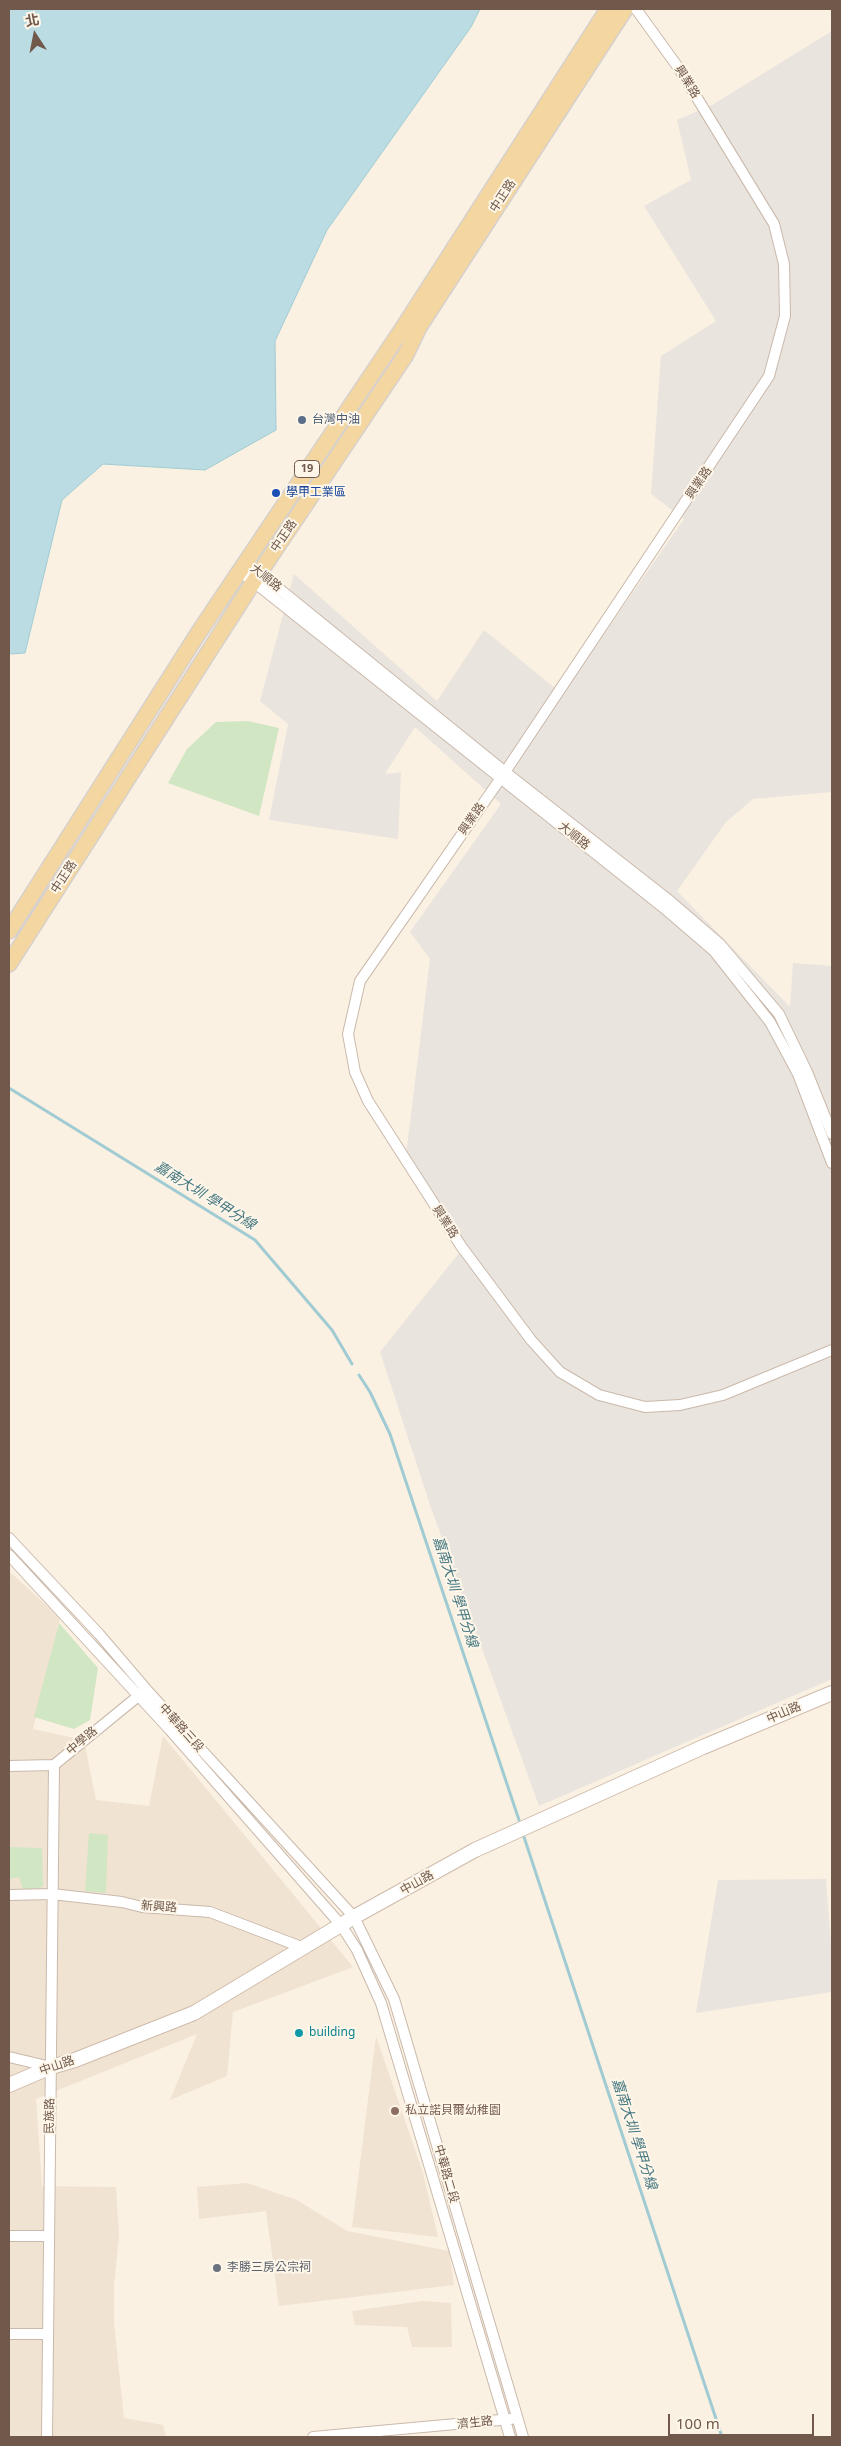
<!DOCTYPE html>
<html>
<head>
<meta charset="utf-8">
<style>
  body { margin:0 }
  #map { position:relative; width:841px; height:2446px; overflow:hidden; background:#faf1e3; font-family:"Noto Sans","Noto Sans TC",sans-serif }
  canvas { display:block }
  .frame { position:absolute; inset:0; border:10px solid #70594b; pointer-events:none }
  .north { position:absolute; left:10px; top:10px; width:50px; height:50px; -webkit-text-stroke:4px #fdf6e9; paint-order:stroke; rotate:349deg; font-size:14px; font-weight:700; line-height:20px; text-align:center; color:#70594b }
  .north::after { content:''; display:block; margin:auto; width:18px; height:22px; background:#70594b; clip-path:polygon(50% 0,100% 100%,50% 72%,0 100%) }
  .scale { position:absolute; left:668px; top:2414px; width:146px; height:22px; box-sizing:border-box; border:2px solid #70594b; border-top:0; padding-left:6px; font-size:15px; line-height:18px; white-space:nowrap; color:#70594b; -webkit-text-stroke:4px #fdf6e9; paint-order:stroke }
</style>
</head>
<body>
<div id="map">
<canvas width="841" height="2446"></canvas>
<div class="frame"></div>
<div class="north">北</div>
<div class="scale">100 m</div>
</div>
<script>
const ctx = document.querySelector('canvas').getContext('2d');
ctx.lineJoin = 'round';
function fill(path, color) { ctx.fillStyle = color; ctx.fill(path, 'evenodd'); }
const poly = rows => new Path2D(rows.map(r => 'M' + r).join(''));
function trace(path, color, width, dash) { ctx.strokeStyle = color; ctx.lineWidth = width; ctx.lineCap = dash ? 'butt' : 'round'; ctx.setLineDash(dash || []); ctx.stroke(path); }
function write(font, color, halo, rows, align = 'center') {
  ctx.font = font + ' "Noto Sans","Noto Sans TC",sans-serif'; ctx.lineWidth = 4; ctx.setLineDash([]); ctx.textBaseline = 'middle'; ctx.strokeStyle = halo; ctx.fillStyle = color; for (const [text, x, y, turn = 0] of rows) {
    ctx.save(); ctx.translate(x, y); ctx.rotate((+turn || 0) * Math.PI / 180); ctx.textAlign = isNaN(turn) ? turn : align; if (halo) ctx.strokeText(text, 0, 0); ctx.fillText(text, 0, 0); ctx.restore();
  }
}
const residential = poly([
  [9,1571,60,1618,33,1729,84,1740,96,1800,149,1806,163,1736,353,1967,233,2012,227,2076,170,2100,197,2034,36,2099,42,2186,116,2187,119,2236,114,2285,114,2323,124,2418,163,2425,166,2437,9,2437],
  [376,2036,423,2173,438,2237,352,2227],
  [247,2183,297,2200,347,2231,449,2251,454,2285,279,2306,266,2211,199,2219,197,2187],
  [422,2301,451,2303,452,2347,412,2347,407,2327,355,2325,352,2311]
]);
const industrial = poly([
  [832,31,832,792,753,799,726,822,677,891,790,1007,793,963,832,966,832,1679,539,1806,430,1505,380,1352,459,1253,406,1155,430,959,410,932,501,804,415,727,385,774,401,772,398,839,269,820,288,724,260,701,294,574,437,701,484,630,562,694,684,519,651,494,661,356,716,321,644,206,691,180,677,120,712,105],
  [826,1879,832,1956,832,1992,696,2013,718,1880]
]);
const green = poly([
  [248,721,279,728,259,816,168,783,187,749,216,722],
  [59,1623,98,1668,90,1720,74,1729,34,1717],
  [89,1833,108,1835,106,1893,85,1891],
  [9,1847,42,1848,43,1887,23,1890,19,1877,9,1879]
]);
const water = poly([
  [9,9,480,9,471,27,327,230,275,341,276,430,205,470,103,464,62,500,25,653,9,654,9,9]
]);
const stream = poly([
  [9,1088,255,1240,332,1330,352,1364],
  [359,1375,370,1392,390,1434,519,1820],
  [524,1837,722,2437]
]);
const street = poly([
  [636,9,680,70,774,224,784,264,785,316,769,376,505,772,360,981,348,1034,355,1072,368,1101,461,1246,531,1340,560,1372,599,1395,645,1407,680,1405,723,1395,832,1350],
  [246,562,505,772,670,901,720,944,779,1014,807,1072,832,1134],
  [240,571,664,908,714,951,770,1022,798,1074,832,1163],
  [9,1538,99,1634,146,1689,354,1917,394,1999,523,2437],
  [9,1555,170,1730,341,1925,357,1950,381,2003,510,2437],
  [9,1766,54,1765,142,1693],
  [9,1895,52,1894,122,1902,142,1907,210,1912,304,1948],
  [9,2057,51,2067],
  [9,2236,49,2236],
  [9,2334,48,2334],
  [47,2437,54,1765],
  [313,2437,511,2419]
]);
const secondary = poly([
  [9,2085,51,2067,75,2060,194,2013,354,1917,475,1850,703,1747,832,1693]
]);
const primary = poly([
  [9,931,199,632,403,328,608,9],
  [9,964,254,581,405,356,419,327,625,9]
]);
const markers = [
  [302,420,5,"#5c6f8a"],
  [276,493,5,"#1a4fb4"],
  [299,2033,5,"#0f9aa8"],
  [395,2111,5,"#8d6e63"],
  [217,2268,5,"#6b7280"]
];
const shields = [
  [307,469,25]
];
const shieldNames = [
  ["19",307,469]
];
const streetNames = [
  ["興業路",687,82,58],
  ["中正路",503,196,-57],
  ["興業路",699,483,-56],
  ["中正路",284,536,-56],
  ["大順路",266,578,38],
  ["興業路",472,819,-55],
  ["大順路",574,836,38],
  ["中正路",64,877,-57],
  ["興業路",445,1222,57],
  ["中山路",784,1713,-23],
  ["中華路三段",181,1728,48],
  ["中學路",82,1741,-40],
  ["中山路",417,1883,-29],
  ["新興路",159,1907,4],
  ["中山路",57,2066,-19],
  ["民族路",50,2116,-89],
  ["中華路二段",446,2174,74],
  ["濟生路",475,2423,-6]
];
const serviceNames = [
  ["台灣中油",312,420]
];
const transitNames = [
  ["學甲工業區",286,493]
];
const cultureNames = [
  ["building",309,2033]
];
const educationNames = [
  ["私立諾貝爾幼稚園",405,2111]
];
const worshipNames = [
  ["李勝三房公宗祠",227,2268]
];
const waterNames = [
  ["嘉南大圳 學甲分線",205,1196,32],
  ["嘉南大圳 學甲分線",455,1592,72],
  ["嘉南大圳 學甲分線",634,2134,72]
];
fill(residential, '#f1e3d2');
fill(industrial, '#eae4de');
fill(green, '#d1e6c3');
fill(water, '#badce2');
trace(water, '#a1cbd3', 1);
trace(stream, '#a1cbd3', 3);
trace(street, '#cab9ab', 12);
trace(secondary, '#cfbbab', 16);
trace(primary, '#d7d1cd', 18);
trace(street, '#fff', 10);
trace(secondary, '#fff', 14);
trace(primary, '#f4d6a0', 15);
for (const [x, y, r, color] of markers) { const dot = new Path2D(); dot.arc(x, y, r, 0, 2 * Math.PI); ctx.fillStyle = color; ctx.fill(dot); trace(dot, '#fdf6e9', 2); }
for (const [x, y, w] of shields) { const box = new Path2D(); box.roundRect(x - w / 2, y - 8.5, w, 17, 4); ctx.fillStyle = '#fdf6e9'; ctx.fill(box); trace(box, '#70594b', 1); }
write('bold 11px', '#70594b', null, shieldNames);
write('12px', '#70594b', '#fdf6e9', streetNames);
write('12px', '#4e5e75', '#fdf6e9', serviceNames, 'left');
write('12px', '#164399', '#fdf6e9', transitNames, 'left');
write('12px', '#0d838f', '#fdf6e9', cultureNames, 'left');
write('12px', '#785e54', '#fdf6e9', educationNames, 'left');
write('12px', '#5b616d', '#fdf6e9', worshipNames, 'left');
write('italic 14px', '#477882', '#fdf6e9', waterNames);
</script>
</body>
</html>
